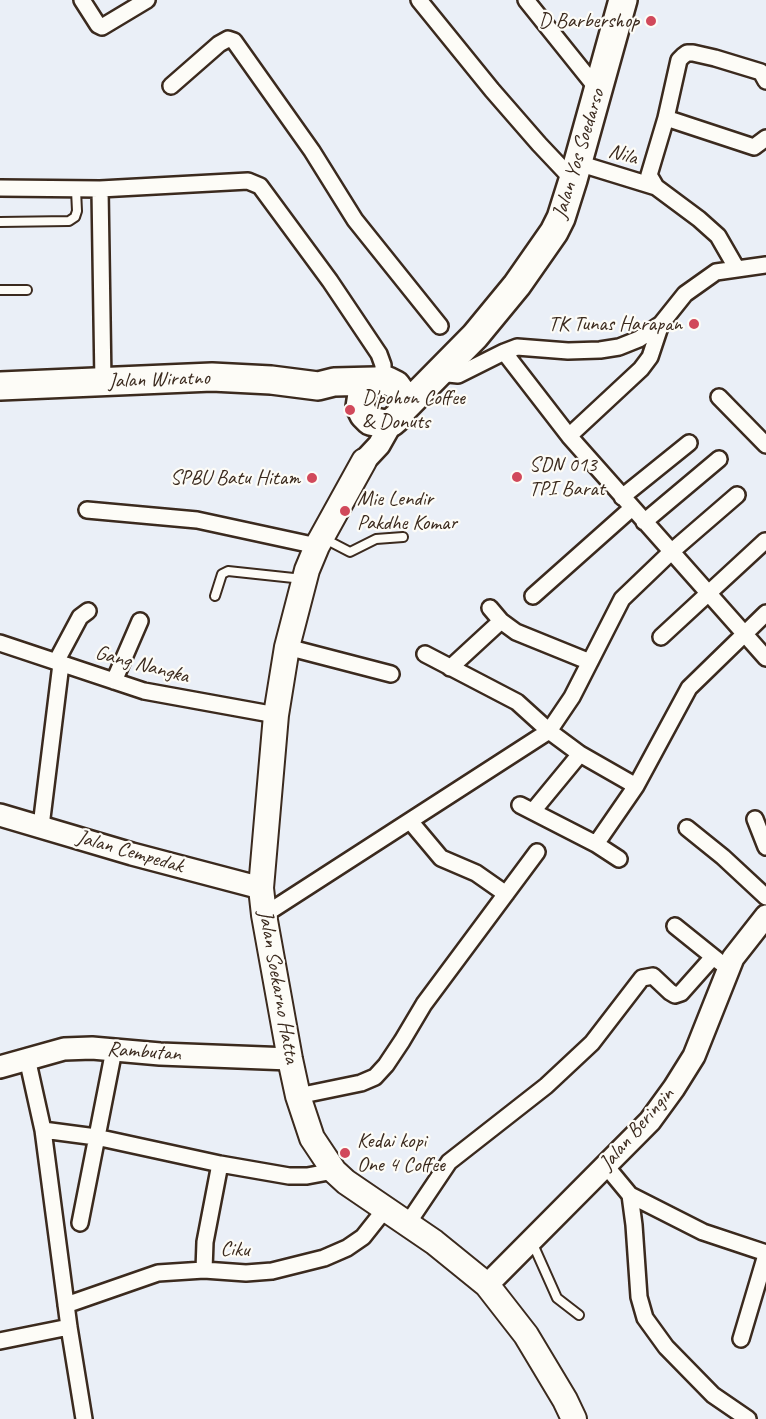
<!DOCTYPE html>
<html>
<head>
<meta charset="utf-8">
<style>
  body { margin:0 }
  canvas { display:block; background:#eaeff7 }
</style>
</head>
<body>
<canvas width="766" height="1419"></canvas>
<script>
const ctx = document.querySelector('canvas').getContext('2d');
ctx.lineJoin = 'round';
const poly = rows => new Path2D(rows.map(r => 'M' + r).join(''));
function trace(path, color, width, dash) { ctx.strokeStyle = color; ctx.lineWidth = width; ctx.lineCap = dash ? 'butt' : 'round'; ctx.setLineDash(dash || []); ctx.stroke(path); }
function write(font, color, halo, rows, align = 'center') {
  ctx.font = font + ' Caveat,sans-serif'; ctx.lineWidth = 4.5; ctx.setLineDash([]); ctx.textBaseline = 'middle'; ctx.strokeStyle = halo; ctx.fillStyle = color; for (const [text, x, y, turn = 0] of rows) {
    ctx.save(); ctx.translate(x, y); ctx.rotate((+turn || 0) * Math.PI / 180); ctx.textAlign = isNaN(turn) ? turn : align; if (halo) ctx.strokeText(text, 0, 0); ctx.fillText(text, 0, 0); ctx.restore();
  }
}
const lane = poly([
  [0,222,69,221,75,217,77,211,76,190],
  [0,290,27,290],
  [323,538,350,552,376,539,403,537],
  [215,596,222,574,228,571,303,579],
  [532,1242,557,1298,579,1315]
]);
const street = poly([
  [82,0,98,25,102,27,147,0],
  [419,0,492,90,539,144,573,180],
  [526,0,599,91],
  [171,86,219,44,228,39,234,41,312,151,355,220,440,326],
  [666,118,754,147,766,138],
  [578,163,656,187],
  [0,188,100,189,248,181,260,186,330,281,379,354,383,365,383,380],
  [100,189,103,383],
  [737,269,718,236,699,219,656,187,649,175,666,118,679,60,683,56,687,53,693,53,715,58,761,72,766,81],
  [504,352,569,436,766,658],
  [443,371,448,374,458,375,504,352,517,347,568,351,600,350,619,347,639,339,661,324,685,294,716,272,766,265],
  [719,397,766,445],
  [569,436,641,369,650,357,661,324],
  [622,497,689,443],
  [87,510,197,520,317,546],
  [644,522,719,459],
  [533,596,632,508],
  [490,608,501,621,516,632,590,662],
  [661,637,765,541],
  [0,643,144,691,276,715],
  [287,647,391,674],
  [425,654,517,702,549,731,580,754,636,786],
  [56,662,80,617,88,611],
  [450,668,501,621],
  [114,681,140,621],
  [520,805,596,844,619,859],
  [533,811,580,754],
  [755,819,766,847],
  [410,821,441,858,476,873,506,894],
  [41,826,61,664],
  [687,828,723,857,766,897],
  [596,844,636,786,689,688,766,613],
  [264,915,549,731,572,697,622,599,671,552,737,495],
  [675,926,721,963],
  [27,1058,43,1130,69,1327,84,1419],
  [298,1096,361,1083,375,1077,386,1065,402,1041,424,1004,537,852],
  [43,1130,96,1137,220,1164,289,1176,307,1176,334,1171],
  [606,1166,630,1195,634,1225,639,1297,645,1318,666,1347,713,1395,748,1419],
  [630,1195,703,1232,766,1253],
  [80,1223,114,1050],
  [408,1223,449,1162,546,1086,592,1043,642,978,653,976,670,992,675,995,681,993,713,957],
  [204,1270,205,1242,220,1164],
  [66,1305,158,1273,204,1270,246,1273,272,1271,324,1258,347,1248,363,1237,386,1208],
  [741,1339,766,1255],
  [0,1341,69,1327]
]);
const secondary = poly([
  [364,461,379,445,392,422],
  [0,815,132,854,261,888],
  [0,1067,64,1049,92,1048,160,1054,290,1059],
  [487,1285,650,1121,674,1088,694,1056,733,958,766,916]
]);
const primary = poly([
  [364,461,317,546,307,570,287,647,276,715,261,888,264,915,290,1059,298,1096,312,1138,334,1171,346,1182,434,1242,487,1285,526,1335,565,1400,574,1419]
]);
const highway = poly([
  [0,386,212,377,271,380,318,386,334,382,375,381],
  [403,409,404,400,401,392,396,385,388,381,375,381,365,389,362,394,360,407,364,415,370,421,385,424,392,422,399,416,403,409,475,336,517,285,554,232,561,218,573,180,623,0]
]);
const markers = [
  [651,21,6,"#d1495b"],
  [694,324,6,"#d1495b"],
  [350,410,6,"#d1495b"],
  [517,477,6,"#d1495b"],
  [312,478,6,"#d1495b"],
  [345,511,6,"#d1495b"],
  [345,1153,6,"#d1495b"]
];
const poiNames = [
  ["D Barbershop",639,21,"right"],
  ["TK Tunas Harapan",682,324,"right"],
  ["D'pohon Coffee",362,398],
  ["& Donuts",362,422],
  ["SDN 013",529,465],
  ["TPI Barat",529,489],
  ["SPBU Batu Hitam",300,478,"right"],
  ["Mie Lendir",357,499],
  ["Pakdhe Komar",357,523],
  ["Kedai kopi",357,1141],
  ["One 4 Coffee",357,1165]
];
const streetNames = [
  ["Jalan Yos Soedarso",579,154,-73],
  ["Nila",623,155,17],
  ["Jalan Wiratno",159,380,-2],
  ["Gang Nangka",142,665,15],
  ["Jalan Cempedak",130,852,16],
  ["Jalan Soekarno Hatta",278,987,80],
  ["Rambutan",144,1052,4],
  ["Jalan Beringin",637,1129,-49],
  ["Ciku",235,1250,2]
];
trace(lane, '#3b2a1e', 12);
trace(street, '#3b2a1e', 20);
trace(secondary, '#3b2a1e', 26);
trace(primary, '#3b2a1e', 28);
trace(highway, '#3b2a1e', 32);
trace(lane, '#fdfcf7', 8);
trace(street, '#fdfcf7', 15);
trace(secondary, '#fdfcf7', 21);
trace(primary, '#fdfcf7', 24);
trace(highway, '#fdfcf7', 27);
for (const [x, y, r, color] of markers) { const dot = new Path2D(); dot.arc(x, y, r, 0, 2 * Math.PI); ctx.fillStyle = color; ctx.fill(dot); trace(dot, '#fdfcf7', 2); }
write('21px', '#3b2a1e', '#fdfcf7', poiNames, 'left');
write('21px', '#3b2a1e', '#fdfcf7', streetNames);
</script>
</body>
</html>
